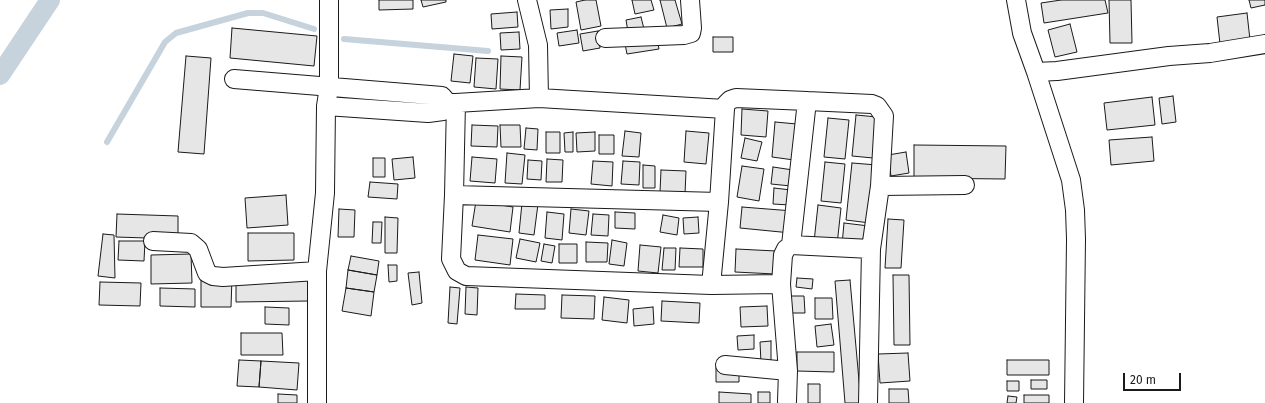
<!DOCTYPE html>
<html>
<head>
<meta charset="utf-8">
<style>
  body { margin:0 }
  #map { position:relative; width:1265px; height:403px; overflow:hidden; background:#fff; font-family:"Fira Sans",sans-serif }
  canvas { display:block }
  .scale { position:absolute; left:1123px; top:373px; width:58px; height:18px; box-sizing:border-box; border:2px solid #1a1a1a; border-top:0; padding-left:5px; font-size:12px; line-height:14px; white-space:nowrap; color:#1a1a1a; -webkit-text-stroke:3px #fff; paint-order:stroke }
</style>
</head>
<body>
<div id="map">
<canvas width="1265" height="403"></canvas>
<div class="scale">20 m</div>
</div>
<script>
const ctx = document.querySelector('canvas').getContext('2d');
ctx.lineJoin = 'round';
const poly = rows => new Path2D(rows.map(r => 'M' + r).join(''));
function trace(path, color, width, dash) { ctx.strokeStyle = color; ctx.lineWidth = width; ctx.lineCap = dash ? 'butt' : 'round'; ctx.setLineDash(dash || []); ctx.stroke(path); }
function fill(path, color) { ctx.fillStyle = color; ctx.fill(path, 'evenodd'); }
const stream = poly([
  [344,39,488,51],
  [107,142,165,42,176,33,248,13,263,13,314,29]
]);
const canal = poly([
  [0,75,50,0]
]);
const building = poly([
  [379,0,413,0,413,9,379,10,379,0],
  [421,0,446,0,446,2,423,7,421,0],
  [585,0,596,0,601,26,581,30,576,2,585,0],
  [632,0,651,0,654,10,635,14,632,0],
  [660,0,675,0,682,24,667,28,660,0],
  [1061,0,1105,0,1108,13,1044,23,1041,3,1061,0],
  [1109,0,1131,0,1132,43,1110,43,1109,0],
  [1249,0,1265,0,1265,5,1251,8,1249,0],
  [568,9,568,27,551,29,550,10,568,9],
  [517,12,518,27,492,29,491,14,517,12],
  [1247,13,1250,40,1220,44,1217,17,1247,13],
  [641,17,644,29,628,32,626,20,641,17],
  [1070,24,1077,52,1055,57,1048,30,1070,24],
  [232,28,317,36,314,66,230,58,232,28],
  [577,30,579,43,559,46,557,33,577,30],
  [598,31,600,48,583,51,580,34,598,31],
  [519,32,520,49,501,50,500,33,519,32],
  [713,37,733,37,733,52,713,52,713,37],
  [657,38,659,49,627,54,625,44,657,38],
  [454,54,473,56,470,83,451,81,454,54],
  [186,56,211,58,204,154,178,152,186,56],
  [501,56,522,57,520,90,500,89,501,56],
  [476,58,498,59,496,89,474,87,476,58],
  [1173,96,1176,122,1162,124,1159,98,1173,96],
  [1152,97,1155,125,1107,130,1104,103,1152,97],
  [742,109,768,111,766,137,741,135,742,109],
  [856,115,877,117,873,158,852,156,856,115],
  [828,118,849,120,845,159,824,157,828,118],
  [775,122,797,124,794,160,772,157,775,122],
  [472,125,498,126,497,147,471,146,472,125],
  [500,125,520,125,521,147,501,147,500,125],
  [526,128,538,129,537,150,524,149,526,128],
  [625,131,641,133,639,157,622,156,625,131],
  [686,131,709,133,706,164,684,162,686,131],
  [546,132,560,132,560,153,546,153,546,132],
  [573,132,573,152,565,152,564,133,573,132],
  [595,132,595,151,577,152,576,133,595,132],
  [599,135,614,135,614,154,599,154,599,135],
  [1152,137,1154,161,1111,165,1109,140,1152,137],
  [745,138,762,142,757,161,741,158,745,138],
  [914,145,1006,146,1005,179,914,178,914,145],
  [906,152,909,173,891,176,888,155,906,152],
  [507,153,525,155,522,184,505,183,507,153],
  [413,157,415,178,394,180,392,159,413,157],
  [472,157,497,159,495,183,470,181,472,157],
  [373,158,385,158,385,177,373,177,373,158],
  [547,159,563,160,562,182,546,182,547,159],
  [528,160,542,161,541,180,527,179,528,160],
  [593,161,613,162,612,186,591,184,593,161],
  [623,161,640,162,639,185,621,184,623,161],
  [825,162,845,164,841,203,821,201,825,162],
  [852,163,877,165,870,223,846,220,852,163],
  [643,165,655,166,655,188,643,188,643,165],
  [742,166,764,169,759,201,737,197,742,166],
  [773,167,793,170,791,186,771,184,773,167],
  [661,170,686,171,685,194,660,192,661,170],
  [370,182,398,184,397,199,368,197,370,182],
  [774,188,791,190,790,205,773,204,774,188],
  [286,195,288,225,247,228,245,198,286,195],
  [476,201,513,207,510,232,472,226,476,201],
  [522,203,538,204,534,235,519,233,522,203],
  [818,205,841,208,837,245,814,242,818,205],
  [742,207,793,211,791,233,740,228,742,207],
  [339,209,355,210,354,237,338,237,339,209],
  [571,209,589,211,586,235,569,233,571,209],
  [547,212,564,214,562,240,545,238,547,212],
  [615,212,635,213,635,229,615,228,615,212],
  [117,214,178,216,178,239,116,237,117,214],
  [593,214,609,215,608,236,591,235,593,214],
  [663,215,679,218,677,235,660,232,663,215],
  [385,217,398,218,397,253,385,253,385,217],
  [698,217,699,233,684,234,683,218,698,217],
  [888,219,904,220,901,268,885,268,888,219],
  [373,222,382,222,381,243,372,243,373,222],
  [844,223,869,226,866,247,842,245,844,223],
  [248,233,294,233,294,260,248,261,248,233],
  [103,234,114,235,115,278,98,276,103,234],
  [478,235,513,239,510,265,475,260,478,235],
  [520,239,540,243,536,262,516,258,520,239],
  [612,240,627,243,624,266,609,264,612,240],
  [119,241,145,241,144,261,118,260,119,241],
  [586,242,608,243,607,262,586,262,586,242],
  [544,244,555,246,552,263,541,261,544,244],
  [559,244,577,244,577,263,559,263,559,244],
  [640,245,661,247,658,273,638,271,640,245],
  [664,248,676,248,675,270,662,270,664,248],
  [680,248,703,249,703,267,679,267,680,248],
  [736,249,776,251,775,274,735,272,736,249],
  [191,254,192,283,151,284,151,255,191,254],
  [351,256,379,261,377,275,348,270,351,256],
  [388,265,397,265,397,281,389,282,388,265],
  [348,270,377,275,374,292,346,288,348,270],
  [419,272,422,303,412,305,408,273,419,272],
  [893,275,909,275,910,345,894,345,893,275],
  [201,278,232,278,231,307,201,307,201,278],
  [236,278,309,278,309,301,236,302,236,278],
  [797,278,813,279,812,289,796,287,797,278],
  [850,280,861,403,845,403,835,281,850,280],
  [100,282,141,283,140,306,99,305,100,282],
  [450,287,460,288,457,324,448,323,450,287],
  [466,287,478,288,477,315,465,314,466,287],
  [160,288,195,289,195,307,160,306,160,288],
  [346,288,374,292,371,316,342,311,346,288],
  [516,294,545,295,545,309,515,309,516,294],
  [562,295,595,296,594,319,561,318,562,295],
  [789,296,804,296,805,313,789,313,789,296],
  [604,297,629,300,627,323,602,320,604,297],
  [815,298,832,298,833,319,815,319,815,298],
  [662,301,700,303,699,323,661,321,662,301],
  [767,306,768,326,741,327,740,307,767,306],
  [265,307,289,308,289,325,265,324,265,307],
  [653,307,654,324,634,326,633,309,653,307],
  [831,324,834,345,817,347,815,326,831,324],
  [241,333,282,333,283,355,241,355,241,333],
  [754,335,754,349,738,350,737,336,754,335],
  [771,341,771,363,761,363,760,342,771,341],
  [797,352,834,352,834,372,797,371,797,352],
  [908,353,910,381,880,383,878,354,908,353],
  [239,360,261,361,259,387,237,386,239,360],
  [1007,360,1049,360,1049,375,1007,375,1007,360],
  [261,361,299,363,297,390,259,387,261,361],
  [716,368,739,369,739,382,716,382,716,368],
  [1031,380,1047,380,1047,389,1031,389,1031,380],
  [1007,381,1019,381,1019,391,1007,391,1007,381],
  [808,384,820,384,820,403,808,403,808,384],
  [889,389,908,389,909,403,889,403,889,389],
  [719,392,751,394,751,403,719,403,719,392],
  [758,392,770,392,770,403,758,403,758,392],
  [278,394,297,395,297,403,278,403,278,394],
  [1024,395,1049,395,1049,403,1024,403,1024,395],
  [1008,396,1017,397,1016,403,1007,403,1008,396]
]);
const street = poly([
  [527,0,538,45,539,98],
  [1016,0,1022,33,1036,72,1071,180,1075,210,1076,239,1074,403],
  [605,38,684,35,691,33,692,28,690,0],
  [1036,72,1057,71,1169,56,1210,53,1265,44],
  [234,79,442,96,448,103,456,103,539,98,725,109,719,202,711,285],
  [456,103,454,195,719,202],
  [326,106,428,113,443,111,448,103],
  [725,109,726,104,730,100,736,98,807,101,872,104,877,106,884,116,880,186,871,249,868,403],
  [880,186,965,185],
  [454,195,451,259,457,271,466,276,711,285,781,284,783,255,786,249,791,245,871,249],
  [153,241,191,243,198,249,207,273,213,276,223,277,317,271],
  [791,245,807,101],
  [781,284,788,371,787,401],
  [725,365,788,371],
  [317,403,317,271,325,193,326,106,329,87,329,0]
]);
trace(stream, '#c6d2dc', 6);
trace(canal, '#c6d2dc', 20);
fill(building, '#e6e6e6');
trace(building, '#1a1a1a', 1);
trace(street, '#1a1a1a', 20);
trace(street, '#fff', 18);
</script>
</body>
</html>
